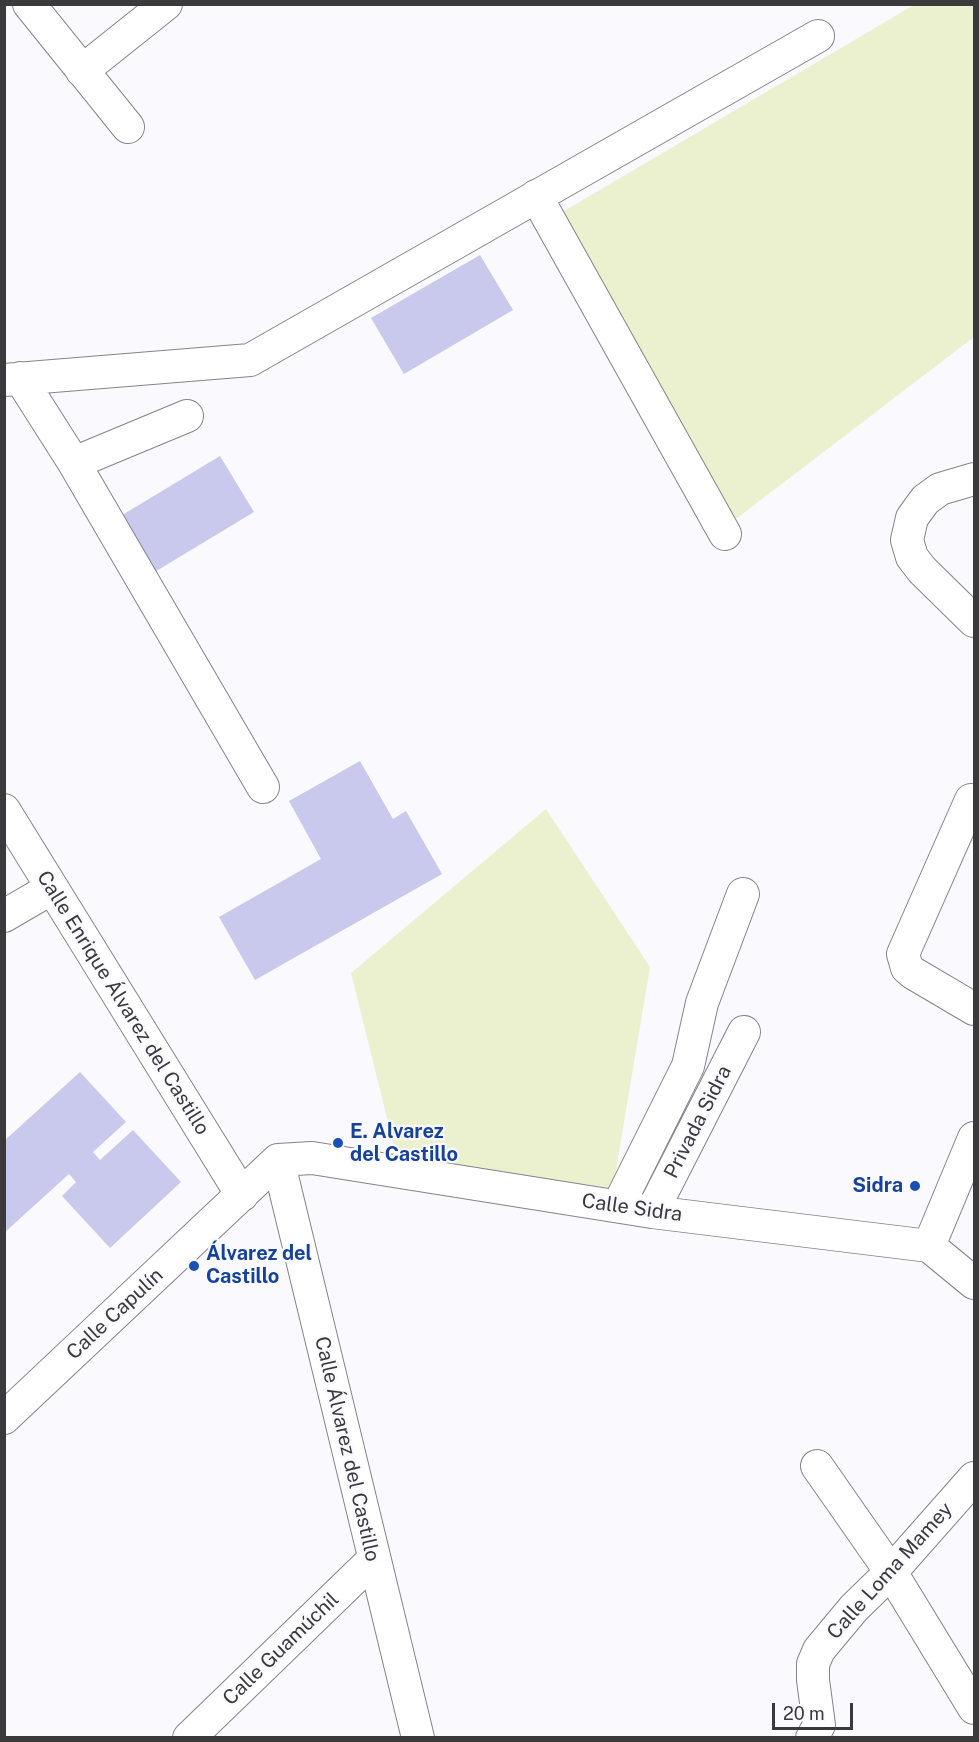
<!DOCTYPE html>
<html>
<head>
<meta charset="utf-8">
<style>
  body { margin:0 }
  #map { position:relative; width:979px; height:1742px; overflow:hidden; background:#f9f9fe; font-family:"Public Sans",sans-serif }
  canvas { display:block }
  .frame { position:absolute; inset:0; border:6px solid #3a3a3d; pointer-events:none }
  .scale { position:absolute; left:772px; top:1703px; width:81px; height:27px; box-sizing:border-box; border:3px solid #3a3a3d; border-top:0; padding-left:8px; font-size:18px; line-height:21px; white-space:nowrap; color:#3a3a3d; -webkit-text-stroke:4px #f9f9fe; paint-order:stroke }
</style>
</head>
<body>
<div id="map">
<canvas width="979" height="1742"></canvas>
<div class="frame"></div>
<div class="scale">20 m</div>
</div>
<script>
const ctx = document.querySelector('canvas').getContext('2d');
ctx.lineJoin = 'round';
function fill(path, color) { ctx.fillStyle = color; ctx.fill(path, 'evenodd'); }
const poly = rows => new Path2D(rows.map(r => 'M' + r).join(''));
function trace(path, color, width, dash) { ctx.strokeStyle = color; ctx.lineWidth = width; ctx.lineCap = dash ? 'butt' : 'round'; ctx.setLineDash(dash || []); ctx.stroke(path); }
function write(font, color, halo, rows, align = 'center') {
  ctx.font = font + ' "Public Sans",sans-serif'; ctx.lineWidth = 4.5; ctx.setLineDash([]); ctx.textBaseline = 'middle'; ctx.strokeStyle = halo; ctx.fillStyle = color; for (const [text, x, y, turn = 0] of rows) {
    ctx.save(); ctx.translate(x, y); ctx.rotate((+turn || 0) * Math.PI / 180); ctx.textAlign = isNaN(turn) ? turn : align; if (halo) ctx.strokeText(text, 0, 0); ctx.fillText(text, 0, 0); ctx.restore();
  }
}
const green = poly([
  [914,5,974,5,974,337,732,522,559,214],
  [546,809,650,967,613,1188,397,1158,351,973]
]);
const building = poly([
  [480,255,513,310,404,374,371,318],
  [220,456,254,512,148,576,114,520],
  [360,761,393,819,406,811,442,874,255,980,219,917,321,859,289,801],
  [80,1072,126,1122,93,1152,100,1160,133,1130,181,1182,110,1248,62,1196,76,1182,69,1174,4,1233,4,1141]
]);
const minor = poly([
  [29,4,128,127],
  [82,71,166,4],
  [536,196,725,534],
  [20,378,74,463,187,416],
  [4,380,250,360,818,36],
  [74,463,263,787],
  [974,479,940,489,925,500,912,518,907,540,912,557,922,570,974,621],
  [971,800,903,954,907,968,913,973,974,1009],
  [4,810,242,1195],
  [4,916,52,888],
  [278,1160,312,1158,652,1212,929,1246,974,1283],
  [278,1160,418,1738],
  [618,1206,688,1066,702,1003,743,894],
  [652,1212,744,1032],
  [929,1246,974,1138],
  [4,1418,278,1160],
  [817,1466,891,1572,974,1708],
  [189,1738,373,1560],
  [812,1738,819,1725,813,1680,813,1664,819,1650,854,1608,891,1572,974,1478]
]);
const markers = [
  [338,1143,6,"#1a4fb4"],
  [915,1186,6,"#1a4fb4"],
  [194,1266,6,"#1a4fb4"]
];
const streetNames = [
  ["Calle Enrique Álvarez del Castillo",123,1003,58],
  ["Privada Sidra",698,1122,-63],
  ["Calle Sidra",632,1208,8],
  ["Calle Capulín",115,1314,-43],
  ["Calle Álvarez del Castillo",347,1449,77],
  ["Calle Loma Mamey",890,1571,-48],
  ["Calle Guamúchil",281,1649,-44]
];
const transitNames = [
  ["E. Alvarez",350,1132],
  ["del Castillo",350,1155],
  ["Sidra",903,1186,"right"],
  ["Álvarez del",206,1254],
  ["Castillo",206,1277]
];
fill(green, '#ebf1cf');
fill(building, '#c9c8ed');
trace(minor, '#84848a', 34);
trace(minor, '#fff', 32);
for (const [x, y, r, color] of markers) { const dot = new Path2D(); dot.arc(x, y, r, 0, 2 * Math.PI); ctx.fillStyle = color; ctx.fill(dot); trace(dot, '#f9f9fe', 2); }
write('20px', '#3a3a3d', '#f9f9fe', streetNames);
write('bold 20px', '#164399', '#f9f9fe', transitNames, 'left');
</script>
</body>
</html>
